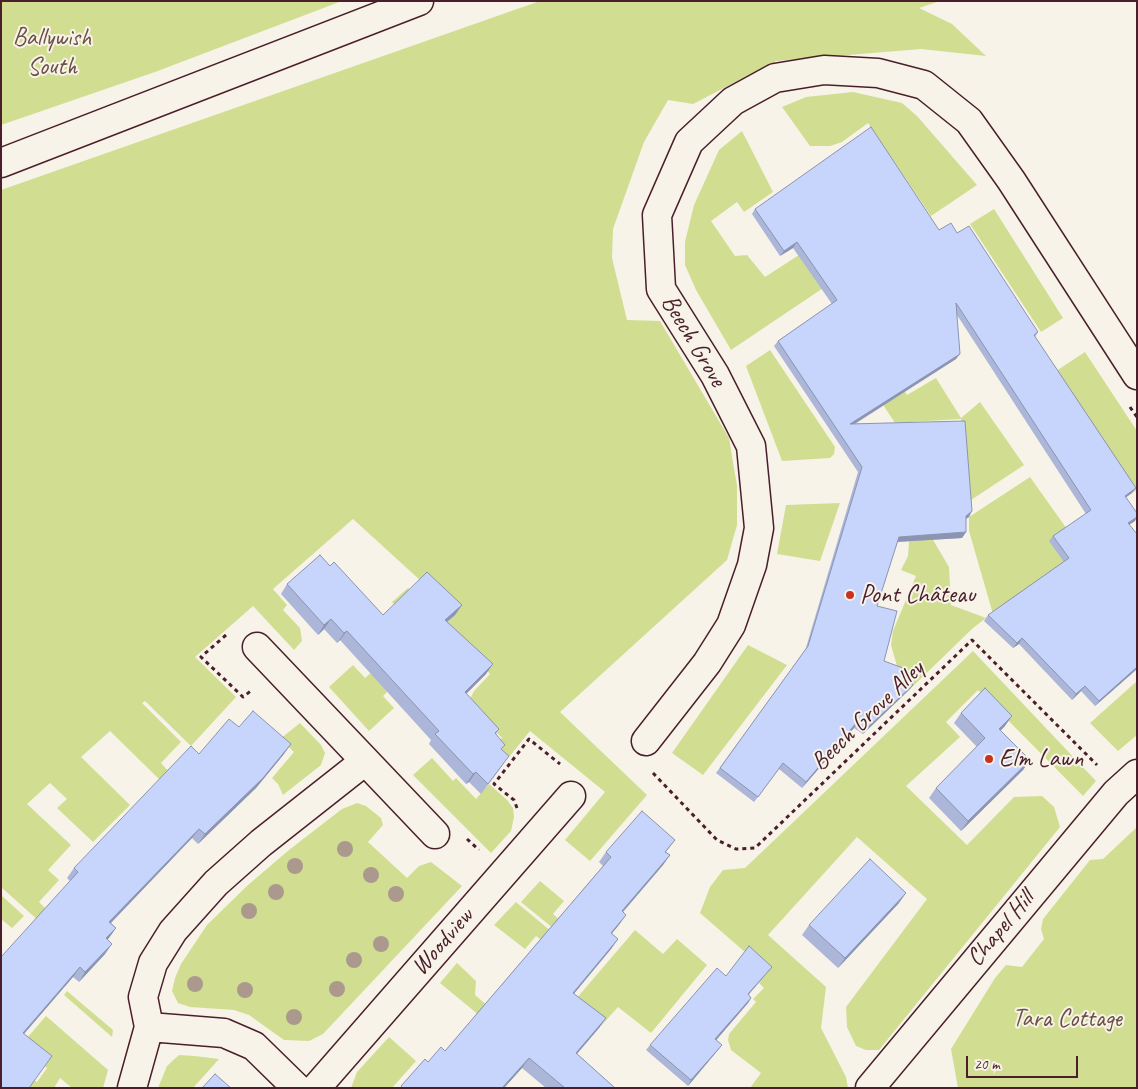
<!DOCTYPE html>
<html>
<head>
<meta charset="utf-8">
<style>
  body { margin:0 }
  #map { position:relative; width:1138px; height:1089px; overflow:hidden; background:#f7f3e8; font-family:Caveat,sans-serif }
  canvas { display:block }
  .frame { position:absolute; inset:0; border:2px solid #4a1f2b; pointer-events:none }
  .scale { position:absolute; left:966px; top:1056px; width:112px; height:22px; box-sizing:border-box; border:2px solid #4a1f2b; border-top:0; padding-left:6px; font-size:15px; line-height:18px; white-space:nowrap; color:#4a1f2b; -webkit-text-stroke:4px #f7f3e8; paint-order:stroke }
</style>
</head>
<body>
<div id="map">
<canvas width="1138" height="1089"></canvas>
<div class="frame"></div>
<div class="scale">20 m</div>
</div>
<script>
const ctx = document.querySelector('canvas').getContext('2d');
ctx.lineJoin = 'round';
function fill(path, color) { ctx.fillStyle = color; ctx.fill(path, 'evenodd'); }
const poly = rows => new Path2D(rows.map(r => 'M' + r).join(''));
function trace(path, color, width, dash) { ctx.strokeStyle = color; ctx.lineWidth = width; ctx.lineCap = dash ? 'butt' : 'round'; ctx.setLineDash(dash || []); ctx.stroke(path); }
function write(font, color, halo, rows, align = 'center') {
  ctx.font = font + ' Caveat,sans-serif'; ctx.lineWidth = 4; ctx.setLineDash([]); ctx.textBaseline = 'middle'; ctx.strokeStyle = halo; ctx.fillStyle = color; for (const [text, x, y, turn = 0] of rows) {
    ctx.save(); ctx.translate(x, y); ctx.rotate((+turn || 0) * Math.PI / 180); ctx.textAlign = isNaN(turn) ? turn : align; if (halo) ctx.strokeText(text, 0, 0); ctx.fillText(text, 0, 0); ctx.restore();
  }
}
const green = poly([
  [1,1,342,1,155,72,1,125],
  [540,1,940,1,919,8,952,24,986,56,921,49,776,61,693,104,668,100,644,142,613,229,612,258,627,320,660,321,729,438,737,486,737,525,727,560,560,712,647,795,590,861,565,840,605,792,530,731,509,757,497,744,502,738,470,705,469,701,474,691,490,674,479,662,428,639,392,602,408,588,424,604,421,581,353,519,273,589,287,605,283,610,300,628,302,641,294,650,253,606,195,657,236,697,191,746,145,701,142,703,181,742,161,763,171,774,162,782,110,731,81,757,130,805,93,842,57,808,67,799,50,783,27,804,71,845,48,870,59,880,39,902,49,912,40,922,1,887,1,190],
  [853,92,902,103,917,116,977,185,931,216,868,123,842,142,830,146,810,146,782,107,806,97],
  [742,131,773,192,744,212,737,202,711,221,735,256,747,255,765,277,836,231,841,276,731,350,696,290,685,265,685,242,694,205,719,150],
  [994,209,1063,318,1041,332,970,224],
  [770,350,835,447,834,454,830,458,782,461,746,366],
  [1085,352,1137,431,1137,490,1132,493,1093,436,1056,371],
  [936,378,961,418,980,402,1024,465,968,502,961,419,895,423,876,394,897,379,907,395],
  [1030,477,1067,529,1066,564,993,614,969,531,969,517],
  [840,503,820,561,777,554,786,505],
  [910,528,926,528,949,567,951,605,986,618,973,628,909,690,899,673,891,645,893,631,916,576,901,570,908,556],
  [748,645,787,665,703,775,672,753],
  [973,651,1096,781,1083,796,978,690,946,722,960,737,906,786,967,845,1014,797,1042,796,1054,807,1060,827,879,1050,866,1050,856,1046,847,1027,846,1007,927,899,857,837,768,935,826,987,821,1028,846,1077,848,1088,750,1088,761,1073,731,1050,728,1040,729,1034,756,1002,753,999,764,988,759,983,768,972,700,913,710,887,723,870,745,868],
  [353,665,365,678,372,672,389,690,383,696,394,708,369,731,329,687],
  [1137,681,1137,735,1118,751,1090,723],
  [300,723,321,745,325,753,321,765,283,795,278,784,272,778,294,752,280,739],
  [432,758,453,781,456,778,476,799,489,784,507,800,513,808,514,817,511,831,491,853,413,775],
  [357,803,366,806,381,818,383,825,368,842,407,878,419,866,431,862,462,886,323,1034,309,1041,284,1040,249,1015,234,1010,190,1007,178,1003,172,991,175,978,181,964,207,925,248,885,289,850,342,809],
  [1137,827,1137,1088,958,1088,951,1049,995,978,1006,965,1022,967,1044,939,1041,929,1043,919,1090,860,1103,859],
  [540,881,564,901,553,914,561,921,554,929,521,902],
  [1,895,24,916,12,928,1,919],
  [516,902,552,932,544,942,536,936,525,949,494,925],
  [635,930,663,954,677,939,707,965,651,1033,618,1007,601,1026,583,1011,564,1013],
  [457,963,476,981,475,995,488,1006,480,1016,440,983],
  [67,991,113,1030,112,1037,64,995],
  [46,1016,108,1070,103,1088,72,1088,60,1078,54,1088,10,1088,1,1030,20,1046],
  [30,1055,47,1068,37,1082,21,1071],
  [389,1037,416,1061,392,1088,351,1088,357,1072],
  [179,1055,195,1056,219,1059,193,1088,158,1088,167,1066]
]);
const path = poly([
  [1130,407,1137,417],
  [226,635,201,657,243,697,252,690],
  [653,773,717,840,736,849,755,848,972,640,1097,765],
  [517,808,514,800,494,784,529,739,560,764],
  [467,839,479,850]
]);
const minor = poly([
  [257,647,435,834],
  [646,741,707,663,731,625,752,565,759,528,751,446,715,375,661,289,657,215,689,142,733,101,775,78,824,70,878,73,924,85,969,121,1011,180,1137,375],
  [149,1027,143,997,153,963,173,931,216,883,261,843,365,761],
  [132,1088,149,1027,224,1033,254,1046,297,1088],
  [316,1088,571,796]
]);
const tertiary = poly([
  [870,1088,1116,793,1137,774]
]);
const secondary = poly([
  [1,163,419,1]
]);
const trees = [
  [345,849],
  [295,866],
  [371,875],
  [276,892],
  [396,894],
  [249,911],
  [381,944],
  [354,960],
  [195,984],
  [337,989],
  [245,990],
  [294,1017]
];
const wall = poly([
  [755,209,939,230,957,233,1038,332,1035,337,1132,493,1126,497,1135,521,1129,525,1137,669,1095,706,1081,691,1072,700,1019,644,1013,648,984,621,988,615,1064,562,1049,541,1053,536,1086,514,957,315,956,359,855,424,969,517,966,519,966,532,962,538,897,542,877,606,884,661,913,685,909,690,863,734,854,728,802,788,779,769,754,802,716,773,805,651,858,472,774,346,778,341,832,304,793,248,780,256,752,214],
  [330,566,383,615,462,605,455,615,447,622,486,674,466,694,499,729,496,734,502,750,502,766,481,794,469,782,466,784,429,744,431,740,340,640,337,643,324,629,318,635,281,594,287,584],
  [961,713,1005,726,1000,731,1030,760,1023,770,961,831,929,798,936,788,977,747,954,723],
  [239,727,284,754,256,788,198,844,192,838,111,923,116,928,107,940,105,954,79,982,73,977,24,1034,1,1088,70,881,67,878,74,868,199,754],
  [675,840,666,852,670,855,663,865,623,912,626,915,611,934,618,939,611,949,574,994,606,1018,599,1028,577,1054,615,1088,546,1088,522,1068,504,1088,400,1088,425,1059,428,1062,445,1051,603,866,599,862,606,852],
  [899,903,838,968,802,935,809,925],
  [772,967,748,995,751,998,748,1003,716,1040,722,1045,718,1050,688,1086,646,1050,650,1045,726,976]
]);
const shadedWall = poly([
  [797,242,793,248,780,256,784,251],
  [960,354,956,359,846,429,850,424],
  [1136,488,1132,493,1121,501,1125,496],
  [972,511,969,517,962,521,966,516],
  [1137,517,1135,521,1124,528,1128,523],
  [966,532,962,538,895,542,899,537],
  [462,605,455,615,438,629,445,620],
  [331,619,324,629,318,635,324,625],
  [347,631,340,640,337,643,344,633],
  [1022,638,1019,644,1013,648,1017,643],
  [493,664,486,674,458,702,465,692],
  [1137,667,1137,669,1095,706,1099,701],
  [913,685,909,690,863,734,866,729],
  [1085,686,1081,691,1072,700,1076,694],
  [1012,716,1005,726,992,739,999,729],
  [857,722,854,728,802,788,806,782],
  [291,744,284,754,256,788,198,844,205,834],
  [1030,760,1023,770,961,831,968,821],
  [476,772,469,782,466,784,473,774],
  [199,829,192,838,102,932,109,922],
  [670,855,663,865,615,921,622,911],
  [906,893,899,903,838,968,845,958],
  [626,915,619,925,604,943,611,933],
  [116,928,109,938,99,948,106,938],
  [618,939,611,949,566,1003,573,993],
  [112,944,105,954,79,982,85,972],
  [80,967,73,977,16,1043,23,1033],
  [772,967,768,972,744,1000,748,994],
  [751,998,748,1003,712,1045,715,1039],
  [606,1018,599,1028,569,1063,576,1053],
  [722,1045,718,1050,688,1086,691,1080],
  [529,1058,522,1068,504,1088,502,1088]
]);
const building = poly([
  [871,127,939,230,951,223,957,233,969,226,1038,332,1034,335,1136,488,1125,496,1137,513,1137,517,1128,523,1137,534,1137,667,1099,701,1085,686,1076,694,1022,638,1017,643,988,615,1069,558,1053,536,1091,510,956,303,960,354,850,424,965,421,972,511,966,516,966,532,899,537,877,606,897,611,884,661,903,668,913,685,866,729,857,722,806,782,783,763,758,797,720,768,808,646,862,467,778,341,837,300,797,242,784,251,755,209,871,127],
  [320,555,330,566,334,562,383,615,427,572,462,605,445,620,493,664,465,692,499,729,495,733,505,745,501,749,509,756,488,784,476,772,473,774,435,734,439,731,347,631,344,633,331,619,324,625,287,584,320,555],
  [985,688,1012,716,999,729,1030,760,968,821,936,788,985,738,961,713,985,688],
  [253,711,291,744,263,778,205,834,199,829,109,922,116,928,106,938,112,944,85,972,80,967,23,1033,52,1056,29,1088,1,1088,1,957,78,872,74,868,191,746,199,754,229,719,239,727,253,711],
  [642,811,675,840,665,852,670,855,622,911,626,915,611,933,618,939,573,993,606,1018,576,1053,615,1088,565,1088,529,1058,502,1088,403,1088,401,1086,425,1059,428,1062,441,1047,445,1051,611,857,606,852,642,811],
  [870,859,906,893,845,958,809,925,870,859],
  [749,946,772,967,748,994,751,998,715,1039,722,1045,691,1080,650,1045,717,968,726,976,749,946],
  [215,1074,231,1088,202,1088,215,1074]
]);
const markers = [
  [850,595,5,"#c8321e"],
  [989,759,5,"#c8321e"]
];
const parkNames = [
  ["Ballywish",52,38],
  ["South",52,67],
  ["Tara Cottage",1067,1019]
];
const streetNames = [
  ["Beech Grove",693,341,59],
  ["Beech Grove Alley",868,716,-44],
  ["Chapel Hill",1001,929,-50],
  ["Woodview",443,942,-49]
];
const poiNames = [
  ["Pont Château",860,595],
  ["Elm Lawn",999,759]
];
fill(green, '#d1de91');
trace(minor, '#4a1f2b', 31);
trace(tertiary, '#4a1f2b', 31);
trace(secondary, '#4a1f2b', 31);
trace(path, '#4a1f2b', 3, [4, 4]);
trace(minor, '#f7f3e8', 28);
trace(tertiary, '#f7f3e8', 28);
trace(secondary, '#f7f3e8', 28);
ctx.fillStyle = '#ab998e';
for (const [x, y] of trees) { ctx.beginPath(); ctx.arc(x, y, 8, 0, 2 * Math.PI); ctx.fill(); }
fill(wall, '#abb6d8');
fill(shadedWall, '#8b94b0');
fill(building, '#c7d4fb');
trace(building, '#8b94b0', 1);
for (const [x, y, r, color] of markers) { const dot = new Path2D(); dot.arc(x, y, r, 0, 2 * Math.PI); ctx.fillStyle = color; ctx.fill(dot); trace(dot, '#f7f3e8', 2); }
write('25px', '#6c4f44', '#f7f3e8', parkNames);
write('25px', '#4a1f2b', '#f7f3e8', streetNames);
write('25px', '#4a1f2b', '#f7f3e8', poiNames, 'left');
</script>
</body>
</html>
